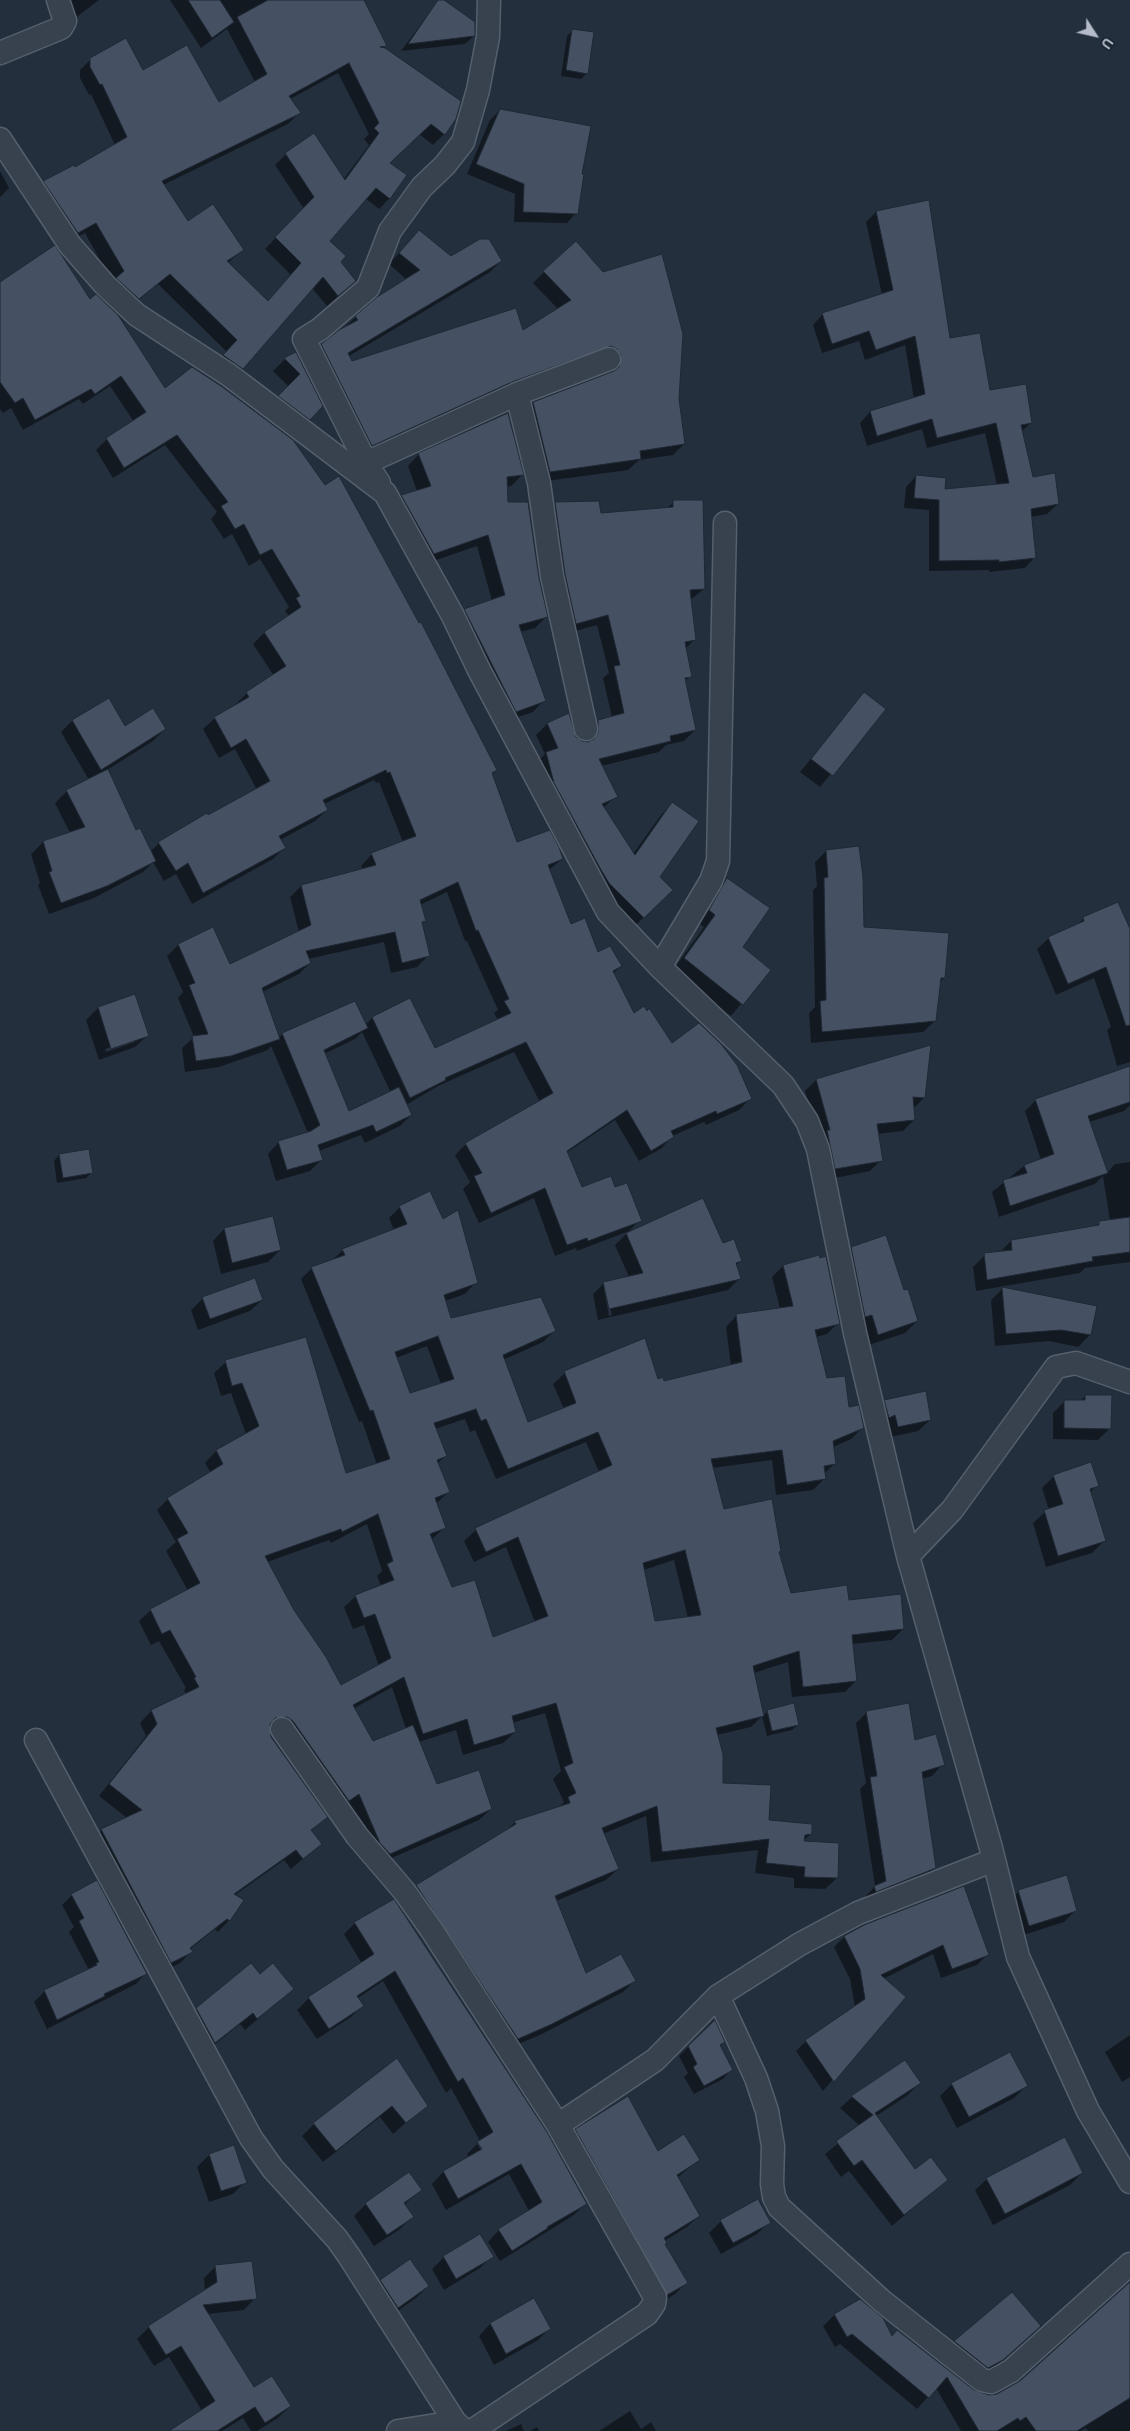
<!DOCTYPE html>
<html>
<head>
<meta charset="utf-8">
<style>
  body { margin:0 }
  #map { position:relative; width:1130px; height:2431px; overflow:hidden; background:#242f3e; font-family:Ubuntu,sans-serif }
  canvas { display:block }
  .north { position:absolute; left:1070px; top:10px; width:50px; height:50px; -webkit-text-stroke:4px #1d2633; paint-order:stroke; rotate:125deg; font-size:14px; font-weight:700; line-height:20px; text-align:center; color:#b4bcc9 }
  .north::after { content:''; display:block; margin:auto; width:18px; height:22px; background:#b4bcc9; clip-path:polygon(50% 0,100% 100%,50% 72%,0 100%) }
</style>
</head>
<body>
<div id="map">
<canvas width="1130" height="2431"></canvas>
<div class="north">U</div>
</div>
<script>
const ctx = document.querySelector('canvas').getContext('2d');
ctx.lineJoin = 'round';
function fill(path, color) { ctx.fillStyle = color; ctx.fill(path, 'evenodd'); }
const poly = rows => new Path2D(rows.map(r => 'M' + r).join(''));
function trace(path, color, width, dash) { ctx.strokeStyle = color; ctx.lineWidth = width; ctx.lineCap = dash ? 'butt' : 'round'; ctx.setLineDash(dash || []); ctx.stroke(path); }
const shadow = poly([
  [53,0,99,0,66,25],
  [170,0,366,0,363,2,386,45,383,49,444,134,433,145,419,134,389,163,390,198,379,209,365,198,329,241,339,262,355,281,327,306,312,288,231,379,213,367,227,352,158,284,127,309,85,233,66,243,33,193,44,182,74,168,115,145,91,94,89,95,80,78,80,70,91,59,142,71,218,104,255,82,227,29,201,48],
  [338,73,369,134,364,139,369,145,343,180,286,154,275,165,304,209,265,249,291,275,268,302,228,263,242,250,187,223,163,185,288,124,299,113,290,99],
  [439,0,442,0,474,36,465,44,401,51],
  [572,31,587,73,581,79,561,76,567,36],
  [500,110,581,175,576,213,567,223,514,222,515,194,467,174,490,120],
  [0,171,9,188,0,197],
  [928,201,949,340,989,391,1031,423,1021,432,1032,478,1058,504,1047,514,1031,517,1035,557,1025,568,989,572,989,570,929,571,929,510,904,508,906,487,916,476,943,490,997,485,985,433,927,448,922,429,867,446,860,423,870,412,914,399,905,345,865,360,859,341,822,353,813,325,823,314,882,295,866,222,876,212],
  [419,231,450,257,501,261,490,272,349,356,351,362,522,332,558,309,533,283,544,272,678,399,684,444,673,455,639,460,628,470,539,482,522,414,533,403,611,374,610,365,361,456,311,356,378,298,407,280,389,264],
  [0,283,89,301,495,770,492,774,516,844,562,859,549,870,570,925,598,954,621,966,613,974,633,1015,672,1045,750,1099,739,1110,706,1125,704,1122,672,1136,662,1148,639,1161,615,1120,566,1153,582,1189,615,1189,640,1220,629,1231,577,1251,576,1248,555,1256,534,1198,479,1223,463,1189,470,1182,455,1155,466,1144,540,1102,514,1052,438,1086,406,1105,411,1115,400,1126,365,1143,361,1135,319,1151,322,1159,310,1171,276,1181,268,1154,279,1142,308,1133,271,1046,268,1050,219,1067,185,1072,182,1048,194,1037,178,998,183,992,167,956,178,945,212,929,229,965,299,932,290,897,301,886,363,870,361,866,372,854,403,842,379,782,376,783,374,780,324,804,327,810,315,821,280,840,285,847,273,859,192,904,176,874,164,881,153,862,143,872,94,898,49,914,38,885,40,883,31,854,43,842,70,833,55,803,67,791,89,780,61,732,72,721,125,728,165,729,153,741,107,770,136,832,150,852,159,843,257,790,235,749,219,758,203,729,215,718,237,706,236,704,247,693,274,676,253,644,264,633,289,616,285,611,289,607,260,559,249,566,232,534,224,539,211,519,217,512,165,445,113,478,96,450,107,439,134,422,110,386,83,404,79,399,23,430,11,408,3,413,0,409],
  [447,892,465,941,467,941,498,1010,494,1013,498,1020,434,1050,409,1000,372,1018,365,1025,354,1003,282,1034,279,1038,262,992,299,974,310,963,308,959,384,942,391,973,417,967,428,956,421,924,424,920,420,905],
  [362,1032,391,1093,348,1113,324,1054,355,1039],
  [295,354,321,406,297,431,268,408,289,387,273,371,285,359],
  [419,454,522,475,511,486,506,487,507,504,538,578,546,617,535,628,520,632,544,700,533,712,504,722,453,622,465,610,492,601,477,546,422,565,391,508,402,496,417,491,408,466],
  [674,502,704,589,690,600,694,640,685,649,690,676,684,682,695,730,684,741,666,745,659,752,601,766,616,796,603,808,633,854,661,815,672,804,658,877,671,890,633,928,598,894,535,764,545,754,536,735,547,724,568,714,575,738,581,743,588,743,587,733,598,722,612,718,603,678,609,673,597,625,565,634,545,514,555,503,600,514,667,508],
  [864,694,884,709,820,787,800,772],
  [826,851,862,928,944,978,940,982,935,1021,923,1032,811,1043,809,1013,815,1007,813,890,817,886,815,862],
  [727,880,741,948,769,970,731,1016,673,970,704,927,698,923,716,892],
  [1084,918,1130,933,1130,1062,1117,1066,1107,1030,1111,1027,1094,978,1056,995,1037,949,1049,938,1077,925],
  [134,996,147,1036,135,1047,99,1060,86,1020,98,1008],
  [135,1039,135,1042,106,1052,105,1049],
  [929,1047,924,1098,913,1109,914,1120,903,1131,877,1134,881,1160,870,1171,825,1180,819,1140,805,1091,816,1080],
  [1130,1083,1130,1105,1124,1111,1089,1122,1107,1173,1115,1164,1130,1162,1130,1262,1085,1268,1080,1273,976,1291,973,1267,985,1255,999,1253,1011,1241,1095,1227,1100,1223,1110,1221,1103,1176,1095,1184,999,1217,992,1192,1024,1166,1041,1160,1025,1111,1036,1100],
  [59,1155,92,1172,86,1178,57,1183,54,1161],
  [703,1200,722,1244,740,1261,736,1266,739,1279,728,1290,598,1320,593,1294,604,1283,629,1277,615,1245,626,1234],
  [604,1289,606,1289,612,1315,609,1316],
  [400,1207,442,1220,476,1282,465,1294,445,1301,450,1319,554,1331,543,1342,503,1360,527,1424,564,1409,553,1384,565,1373,663,1383,731,1366,726,1327,737,1315,780,1309,772,1277,783,1266,838,1323,827,1334,816,1337,827,1380,863,1427,851,1439,833,1447,835,1463,824,1474,824,1479,813,1490,776,1495,772,1460,712,1468,723,1510,778,1553,790,1595,848,1602,903,1629,892,1640,852,1644,856,1681,845,1692,792,1697,788,1662,754,1673,763,1716,768,1711,798,1725,792,1730,767,1736,762,1716,751,1727,717,1735,722,1784,768,1821,811,1834,802,1842,837,1878,825,1889,794,1888,794,1878,755,1873,758,1850,651,1862,646,1816,603,1834,618,1869,606,1880,556,1901,585,1975,635,1980,623,1992,540,2035,506,2049,405,1897,416,1886,505,1832,515,1822,558,1808,564,1802,553,1779,561,1771,545,1713,512,1723,515,1732,503,1743,463,1755,456,1730,419,1742,436,1786,491,1809,479,1820,378,1864,275,1728,269,1728,270,1737,326,1817,311,1831,320,1844,291,1869,284,1860,235,1895,242,1901,229,1920,218,1932,215,1929,189,1950,191,1952,180,1963,160,1973,91,1841,102,1830,127,1818,99,1796,146,1736,140,1723,151,1711,186,1695,184,1690,186,1688,159,1641,151,1645,139,1621,151,1610,188,1591,166,1551,176,1542,157,1510,168,1499,211,1473,205,1463,216,1451,246,1434,231,1393,221,1396,214,1373,226,1362,345,1474,377,1465,362,1421,359,1422,301,1279,312,1268,331,1261,343,1250,394,1230,389,1218],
  [427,1346,441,1384,409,1395,396,1358],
  [465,1419,470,1432,475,1430,496,1479,586,1442,599,1472,476,1530,464,1541,474,1562,506,1547,535,1622,493,1638,451,1589,431,1540,444,1528,436,1504,448,1492,437,1464,446,1455,435,1429],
  [367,1524,382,1571,377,1576,381,1586,356,1596,344,1607,353,1629,364,1625,379,1666,341,1687,293,1611,267,1562,329,1540,331,1543],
  [674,1560,688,1618,654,1623,644,1570],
  [392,1687,406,1729,373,1743,353,1709],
  [224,1229,280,1250,268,1262,221,1274,213,1241],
  [852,1248,903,1292,917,1321,905,1333,866,1346,840,1260],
  [1003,1288,1090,1335,1078,1347,1049,1341,995,1346,991,1300],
  [203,1298,262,1300,250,1311,198,1330,191,1310],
  [1085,1396,1110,1428,1098,1440,1053,1439,1053,1413,1065,1401,1080,1401],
  [885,1401,930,1420,918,1431,886,1438,873,1413],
  [1054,1476,1097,1485,1090,1493,1104,1541,1092,1553,1046,1567,1033,1523,1045,1512,1049,1510,1042,1488],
  [867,1712,914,1742,943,1764,932,1776,921,1779,935,1868,924,1879,865,1902,864,1898,875,1886,860,1789,866,1783,856,1723],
  [1019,1891,1076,1910,1064,1922,1017,1937,1007,1903],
  [72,1895,146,1973,136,1984,47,2029,34,2002,44,1992,89,1970,69,1932,74,1927,62,1905],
  [393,1901,586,2203,574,2215,500,2261,488,2242,499,2230,529,2211,509,2174,446,2210,432,2184,443,2172,469,2158,467,2154,480,2141,451,2088,446,2093,383,1981,358,1998,362,2006,351,2017,317,2039,297,2010,309,1998,362,1964,344,1934,355,1923],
  [477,2144,480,2144,486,2154,484,2155],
  [864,1926,987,1955,977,1965,941,1978,933,1954,883,1979,904,1997,823,2091,796,2051,806,2041,855,2007,850,1979,834,1947,844,1937],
  [260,1976,293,1989,245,2030,240,2024,203,2054,185,2021,197,2009],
  [714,2022,724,2042,719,2047,732,2069,723,2079,694,2094,684,2077,688,2073,679,2056],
  [1130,2035,1130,2077,1122,2082,1105,2052],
  [397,2059,426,2105,393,2134,380,2117,323,2162,302,2136,314,2124],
  [905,2061,919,2083,908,2095,876,2116,915,2171,947,2179,892,2226,849,2171,841,2177,825,2154,860,2126,840,2108,852,2097],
  [952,2084,1026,2086,1014,2098,957,2128,940,2096],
  [576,2130,657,2153,698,2160,677,2178,699,2216,687,2227,664,2241,664,2244,686,2283,675,2294,656,2306,565,2142],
  [233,2147,245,2182,233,2194,209,2202,197,2167,209,2155],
  [1082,2173,1070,2185,993,2225,975,2190,987,2179],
  [409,2174,420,2190,404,2205,412,2217,400,2229,374,2246,354,2216,366,2204],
  [721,2221,769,2222,757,2234,721,2254,709,2233],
  [479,2235,492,2256,480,2268,444,2290,432,2269,444,2257],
  [216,2266,255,2298,244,2310,207,2314,253,2388,290,2406,278,2418,257,2431,251,2431,243,2418,222,2431,171,2431,202,2411,169,2357,154,2366,137,2339,149,2327,205,2291,204,2278],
  [381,2281,428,2286,416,2298,386,2319,369,2293],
  [1130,2283,1130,2431,1088,2431,1086,2428,1081,2431,961,2431,936,2388,917,2409,840,2344,835,2347,823,2326,834,2315,860,2300,892,2337,974,2392,988,2396,997,2395,1021,2382],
  [1011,2293,1040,2326,990,2372,943,2354],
  [533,2300,549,2329,538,2340,494,2365,479,2336,490,2324],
  [630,2411,641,2429,651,2422,656,2431,599,2431],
  [521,2424,524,2431,506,2431],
  [537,2427,539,2431,530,2431]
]);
const building = poly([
  [188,0,220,0,234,22,212,38,188,0],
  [268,0,364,0,387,46,380,47,385,48,461,101,456,119,445,135,431,124,390,163,407,175,390,199,376,188,330,241,346,256,341,262,356,281,338,296,323,277,243,369,223,355,237,340,170,274,139,299,116,278,124,271,96,223,78,233,43,181,74,165,75,167,127,137,102,84,100,85,90,67,90,58,126,38,143,70,187,45,219,102,267,74,237,17,268,0],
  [349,63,379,123,374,128,379,133,345,180,314,133,285,153,314,197,275,237,301,263,268,301,227,261,244,250,213,204,188,221,162,181,301,113,289,96,349,63],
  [438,0,444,0,475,22,475,36,408,44,438,0],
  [572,29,594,32,588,74,566,70,572,29],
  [500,109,591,126,582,174,584,174,578,214,523,212,524,184,476,164,500,109],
  [929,200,950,338,980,333,990,390,1026,384,1032,423,1021,425,1033,477,1055,473,1059,504,1031,509,1036,558,999,562,999,560,939,561,939,500,914,498,916,475,946,478,945,489,1009,483,996,423,937,438,932,419,877,436,870,411,925,394,915,336,876,350,869,331,832,344,822,313,893,290,876,211,929,200],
  [419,230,451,256,480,239,489,239,502,261,348,353,352,361,516,308,523,330,571,300,543,271,576,241,603,272,662,254,683,334,679,399,685,444,640,451,641,459,550,472,533,402,614,371,619,367,621,355,617,349,611,346,512,382,372,446,321,344,339,330,358,320,355,316,377,297,420,270,399,253,419,230],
  [55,245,90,299,96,294,118,315,165,388,192,367,221,386,293,440,325,485,339,476,419,623,421,622,497,770,492,773,517,842,550,830,559,847,563,859,548,865,571,924,585,918,598,952,610,946,622,966,613,971,634,1013,644,1006,647,1011,649,1008,672,1043,699,1023,721,1044,737,1065,752,1099,717,1114,716,1111,671,1131,674,1137,651,1151,627,1110,567,1151,582,1187,611,1176,615,1187,627,1183,642,1221,588,1241,587,1238,567,1245,545,1188,491,1213,474,1176,482,1173,465,1143,553,1093,526,1042,445,1078,446,1080,410,1098,372,1017,410,998,435,1048,511,1013,504,1001,509,999,478,930,476,931,458,882,420,900,426,921,422,922,430,956,402,963,395,932,306,951,311,963,262,988,280,1039,231,1056,196,1061,192,1036,208,1034,189,985,195,983,178,944,213,927,230,964,311,925,301,885,376,865,371,853,416,836,390,772,387,773,386,770,323,800,328,810,279,836,286,848,203,893,188,863,176,871,158,842,207,813,208,815,270,781,246,739,231,748,214,717,249,697,246,692,286,666,264,632,301,607,296,598,300,596,272,549,260,555,244,524,235,529,221,506,228,502,177,435,124,468,106,438,146,412,121,376,95,394,91,389,35,420,23,398,15,403,0,382,0,282,55,245],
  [296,352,323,406,310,420,278,396,300,374,284,358,296,352],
  [508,413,524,475,507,477,508,502,528,502,539,578,548,617,519,625,546,701,516,712,464,609,505,595,488,535,434,554,401,495,431,486,418,453,508,413],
  [673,500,703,500,705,589,690,590,696,640,685,642,692,677,685,678,696,730,670,736,671,741,599,759,618,797,602,804,635,855,672,802,699,821,660,877,673,890,644,918,609,883,600,868,554,783,546,752,558,748,547,723,569,713,576,737,582,741,588,742,594,739,598,733,598,720,624,713,614,666,620,665,608,615,576,624,565,574,555,502,599,501,601,513,673,507,673,500],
  [864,692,886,709,833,776,811,759,864,692],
  [109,698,125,726,153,708,166,729,101,770,72,720,109,698],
  [108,769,136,830,140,828,156,861,107,886,61,903,49,872,52,871,43,841,85,827,66,790,108,769],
  [859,846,863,877,864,927,949,933,945,978,941,978,936,1021,822,1032,820,1001,826,1000,824,878,828,877,826,850,859,846],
  [727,878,770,908,743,947,771,970,743,1005,684,958,715,915,709,910,727,878],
  [1118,902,1130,929,1130,1025,1126,1026,1106,967,1068,984,1048,937,1084,921,1083,917,1118,902],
  [135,994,149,1036,111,1049,98,1007,135,994],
  [355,1001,368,1028,324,1050,349,1111,399,1087,412,1115,376,1132,373,1125,318,1145,323,1160,287,1170,278,1141,311,1131,320,1125,282,1033,355,1001],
  [931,1045,925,1098,913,1097,915,1120,877,1124,883,1161,835,1169,827,1130,830,1130,816,1079,931,1045],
  [1130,1066,1130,1102,1088,1116,1108,1173,1010,1206,1003,1180,1027,1173,1024,1165,1054,1154,1035,1099,1130,1066],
  [89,1149,93,1173,63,1178,59,1154,89,1149],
  [430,1191,443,1219,458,1210,478,1283,444,1295,451,1318,541,1297,556,1331,503,1355,528,1422,576,1403,564,1371,645,1338,658,1379,663,1377,664,1381,742,1362,736,1314,793,1306,783,1265,819,1255,820,1258,826,1256,840,1324,815,1330,827,1378,845,1376,849,1407,859,1405,864,1428,833,1441,836,1464,824,1466,826,1479,787,1485,782,1450,711,1459,724,1509,772,1499,781,1551,779,1552,791,1593,847,1585,849,1600,901,1594,904,1629,852,1635,857,1681,803,1687,799,1651,753,1666,764,1716,716,1728,723,1754,723,1783,771,1785,769,1820,812,1824,812,1834,805,1835,804,1841,839,1843,838,1878,804,1877,805,1867,766,1863,769,1839,662,1852,657,1806,602,1828,619,1869,555,1896,586,1973,621,1954,636,1981,552,2024,518,2039,416,1885,516,1824,514,1821,570,1803,568,1797,576,1793,564,1767,573,1763,556,1703,512,1716,516,1732,474,1745,467,1719,423,1734,404,1677,353,1705,373,1741,413,1725,437,1784,479,1770,492,1809,390,1854,380,1843,359,1794,349,1801,293,1721,287,1717,275,1718,270,1724,271,1737,328,1817,311,1830,322,1844,303,1859,296,1850,234,1894,244,1900,230,1921,227,1919,190,1948,193,1952,171,1963,101,1829,142,1810,109,1784,157,1724,151,1710,199,1687,194,1678,196,1677,170,1630,162,1634,150,1609,200,1583,177,1539,188,1533,167,1498,223,1464,216,1450,259,1426,242,1383,232,1386,225,1360,306,1337,346,1473,390,1459,373,1410,370,1411,311,1267,345,1255,342,1249,407,1224,399,1206,430,1191],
  [438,1336,454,1379,410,1393,395,1352,438,1336],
  [476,1409,481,1421,486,1419,508,1469,598,1432,612,1465,475,1528,486,1552,518,1537,548,1616,493,1637,475,1580,452,1587,430,1534,446,1528,435,1498,450,1492,437,1460,447,1456,434,1423,476,1409],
  [378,1514,393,1561,387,1564,394,1580,355,1595,364,1618,375,1614,391,1658,341,1685,326,1657,294,1610,265,1556,341,1529,342,1532,378,1514],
  [685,1550,701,1615,655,1621,643,1563,685,1550],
  [703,1198,723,1243,734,1239,742,1261,736,1263,741,1279,609,1309,603,1282,643,1273,626,1233,703,1198],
  [273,1216,281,1250,232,1263,224,1228,273,1216],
  [1130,1217,1130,1252,1092,1257,1093,1261,987,1280,984,1253,1012,1250,1011,1240,1099,1225,1099,1221,1130,1217],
  [886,1235,904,1290,908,1289,918,1321,878,1335,872,1315,865,1317,851,1247,886,1235],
  [255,1278,263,1300,210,1319,202,1297,255,1278],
  [1002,1287,1097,1306,1091,1335,1061,1330,1006,1334,1002,1287],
  [926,1391,931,1420,898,1427,895,1415,889,1418,884,1400,926,1391],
  [1085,1395,1112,1395,1111,1429,1064,1428,1064,1400,1085,1400,1085,1395],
  [1091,1462,1099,1486,1090,1489,1106,1541,1058,1556,1044,1510,1063,1504,1053,1475,1091,1462],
  [794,1703,799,1725,772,1731,767,1710,794,1703],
  [909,1703,915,1740,936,1734,945,1765,922,1772,936,1868,876,1892,874,1886,886,1881,870,1777,877,1776,866,1711,909,1703],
  [1067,1875,1077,1911,1029,1926,1018,1890,1067,1875],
  [97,1880,147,1974,104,1994,105,1996,57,2020,44,1990,97,1965,96,1963,99,1962,79,1921,84,1918,71,1894,97,1880],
  [964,1886,989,1955,952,1969,943,1945,881,1975,906,1997,834,2082,805,2040,865,1999,860,1969,844,1936,864,1925,964,1886],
  [394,1899,547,2132,587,2204,547,2227,548,2228,512,2251,498,2229,542,2202,521,2164,458,2199,443,2171,482,2149,477,2142,493,2132,463,2078,458,2082,395,1971,357,1996,364,2006,329,2029,308,1997,374,1954,354,1922,394,1899],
  [251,1963,260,1974,273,1963,294,1989,257,2019,253,2013,215,2043,196,2008,251,1963],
  [715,2020,725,2042,720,2045,733,2070,704,2086,693,2067,697,2064,688,2046,715,2020],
  [1010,2052,1028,2086,969,2117,951,2083,1010,2052],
  [397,2058,428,2106,406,2123,392,2106,336,2151,313,2123,397,2058],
  [905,2060,921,2083,875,2113,915,2169,931,2157,948,2180,904,2215,862,2160,854,2166,836,2141,873,2115,851,2096,905,2060],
  [628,2096,658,2151,684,2134,700,2160,677,2175,700,2216,664,2238,667,2243,665,2244,688,2283,667,2295,575,2129,628,2096],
  [1065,2137,1083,2173,1005,2214,986,2178,1065,2137],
  [234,2145,247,2183,221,2191,209,2154,234,2145],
  [409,2172,422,2190,404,2203,414,2217,387,2235,365,2203,409,2172],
  [758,2199,771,2223,733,2243,720,2220,758,2199],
  [480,2234,494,2257,456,2279,443,2256,480,2234],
  [410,2259,429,2286,398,2308,380,2280,410,2259],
  [252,2261,257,2299,203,2305,254,2387,272,2376,291,2406,265,2423,255,2407,217,2431,169,2431,215,2401,181,2346,166,2355,148,2326,217,2282,215,2265,252,2261],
  [1130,2282,1130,2398,1077,2431,1036,2431,1026,2417,1020,2421,1018,2418,997,2431,979,2431,947,2377,929,2398,852,2334,847,2337,834,2314,860,2299,883,2318,892,2336,897,2330,974,2390,989,2395,997,2394,1020,2381,1130,2282],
  [1012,2292,1041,2326,1003,2360,988,2368,954,2341,1012,2292],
  [534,2298,551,2329,506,2354,490,2323,534,2298]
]);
const street = poly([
  [0,53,61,28,65,21,58,0],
  [0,139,70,245,105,285,137,315,229,375,385,493,453,616,479,670,608,912,660,967,783,1085,807,1121,818,1149,855,1333,908,1556,991,1848,1018,1957,1088,2111,1130,2182],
  [517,394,539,483,552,576,586,729],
  [366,463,517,394,609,359],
  [379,483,366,463,304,339,320,329,368,288,390,231,422,187,445,165,463,142,478,90,488,37,489,0],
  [660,967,711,881,718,861,725,523],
  [908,1556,952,1510,1056,1367,1076,1363,1130,1382],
  [282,1729,357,1836,404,1891,431,1929,558,2125,655,2297,654,2304,647,2314,472,2431,467,2431],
  [36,1740,251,2138,273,2169,337,2239,349,2256,455,2422,465,2431],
  [718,1996,756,2078,767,2111,773,2146,772,2184,774,2197,779,2207,882,2301,982,2380,991,2382,1011,2371,1130,2264],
  [558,2125,655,2060,718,1996,800,1944,858,1913,994,1860],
  [398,2431,455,2422]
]);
fill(shadow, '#0007');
fill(building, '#455162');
trace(building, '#1f2835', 1);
trace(street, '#565f6c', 25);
trace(street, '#38414e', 22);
</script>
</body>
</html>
